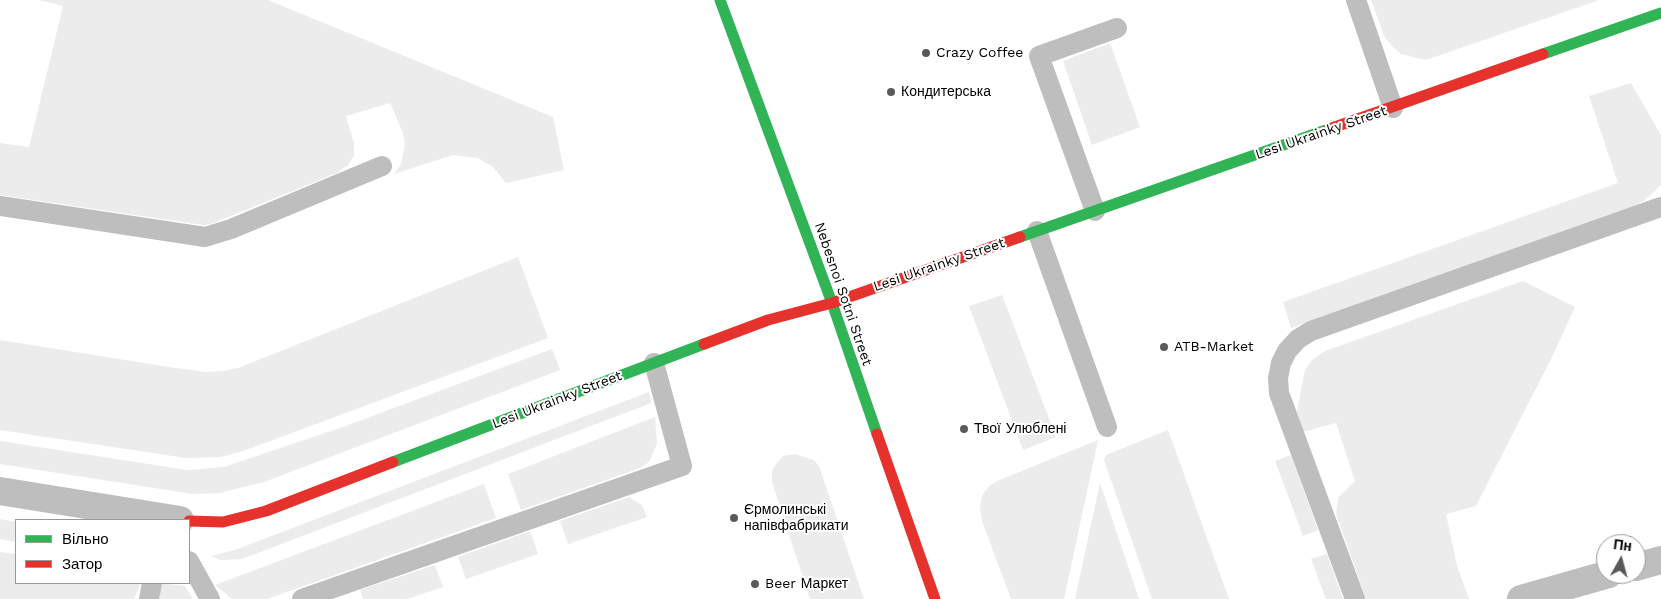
<!DOCTYPE html>
<html>
<head>
<meta charset="utf-8">
<style>
  body { margin:0 }
  #map { position:relative; width:1661px; height:599px; overflow:hidden; background:#fff; font-family:"Work Sans",sans-serif }
  canvas { display:block }
  .legend { position:absolute; left:15px; top:519px; width:175px; height:65px; box-sizing:border-box; background:#fff; border:1px solid #999; margin:0; padding:6px 9px; list-style:none; font-size:15px; color:#000 }
  .legend li { display:flex; align-items:center; gap:10px; height:25px }
  .legend b { width:25px; border:1px solid #999 }
  .north { position:absolute; left:1596px; top:534px; width:50px; height:50px; box-sizing:border-box; background:#fff; border:1px solid #999; border-radius:50%; rotate:7deg; font-size:14px; font-weight:700; line-height:20px; text-align:center; color:#000 }
  .north::after { content:''; display:block; margin:auto; width:18px; height:22px; background:#595959; clip-path:polygon(50% 0,100% 100%,50% 72%,0 100%) }
</style>
</head>
<body>
<div id="map">
<canvas width="1661" height="599"></canvas>
<ul class="legend">
<li><b style="height:6px;background:#30b455"></b>Вільно</li>
<li><b style="height:6px;background:#e5322d"></b>Затор</li>
</ul>
<div class="north">Пн</div>
</div>
<script>
const ctx = document.querySelector('canvas').getContext('2d');
ctx.lineJoin = 'round';
function fill(path, color) { ctx.fillStyle = color; ctx.fill(path, 'evenodd'); }
const poly = rows => new Path2D(rows.map(r => 'M' + r).join(''));
function trace(path, color, width, dash) { ctx.strokeStyle = color; ctx.lineWidth = width; ctx.lineCap = dash ? 'butt' : 'round'; ctx.setLineDash(dash || []); ctx.stroke(path); }
function write(font, color, halo, rows, align = 'center') {
  ctx.font = font + ' "Work Sans",sans-serif'; ctx.lineWidth = 4; ctx.setLineDash([]); ctx.textBaseline = 'middle'; ctx.strokeStyle = halo; ctx.fillStyle = color; for (const [text, x, y, turn = 0] of rows) {
    ctx.save(); ctx.translate(x, y); ctx.rotate((+turn || 0) * Math.PI / 180); ctx.textAlign = isNaN(turn) ? turn : align; if (halo) ctx.strokeText(text, 0, 0); ctx.fillText(text, 0, 0); ctx.restore();
  }
}
const green = poly([
  [39,0,268,0,553,117,564,170,506,183,492,166,477,158,453,155,394,174,401,164,405,145,403,133,390,103,346,116,354,143,354,156,348,165,337,173,211,224,203,225,0,195,0,143,29,147,63,6],
  [1371,0,1599,0,1426,60,1401,54,1393,47,1385,38],
  [1110,43,1140,127,1092,145,1063,61],
  [1631,83,1661,135,1661,185,1645,200,1634,206,1291,328,1283,302,1618,183,1589,96],
  [518,257,548,338,243,451,221,457,186,458,0,430,0,340,169,367,205,372,223,371,238,368],
  [1523,281,1575,307,1553,355,1476,506,1446,514,1457,566,1469,599,1366,599,1336,514,1338,498,1355,481,1336,423,1303,432,1297,411,1305,370,1313,359,1325,351],
  [1002,295,1056,437,1023,450,969,306],
  [552,349,560,370,264,482,219,493,193,494,0,464,0,441,187,470,224,467,346,426],
  [649,392,651,403,242,559,221,560,211,556,235,550],
  [655,417,657,444,649,462,640,468,521,510,508,474],
  [1168,430,1229,599,1152,599,1104,460,1106,455],
  [1098,440,1064,599,1011,599,982,521,980,507,982,496,988,487,997,481],
  [795,454,814,460,819,466,864,599,810,599,772,482,772,471,776,464,783,456],
  [1291,455,1318,530,1303,536,1275,461],
  [1100,483,1139,599,1075,599],
  [484,484,496,518,267,599,232,599,215,585],
  [629,497,642,505,647,517,568,544,560,521],
  [0,519,16,522,16,542,0,539],
  [530,531,538,554,466,579,458,557],
  [0,552,16,554,16,583,141,583,134,599,0,599],
  [1327,554,1343,599,1326,599,1311,559],
  [435,565,443,587,407,599,363,599,360,590],
  [159,583,185,586,193,599,160,599]
]);
const lane = poly([
  [1356,0,1393,108],
  [0,206,205,237,231,229,382,166],
  [1095,211,1039,56,1117,28],
  [1037,231,1107,427],
  [189,561,210,599],
  [149,599,152,583],
  [302,599,682,466,654,363],
  [1355,599,1279,393,1278,378,1281,363,1287,351,1298,339,1311,331,1661,207]
]);
const street = poly([
  [0,491,180,520],
  [1636,567,1661,560],
  [1521,599,1609,574]
]);
const fast = poly([
  [720,0,832,303,877,434],
  [1543,54,1661,13],
  [1020,237,1329,129],
  [393,462,704,344]
]);
const jam = poly([
  [1329,129,1543,54],
  [704,344,768,320,832,303,1020,237],
  [877,434,935,599],
  [189,521,223,522,266,511,393,462]
]);
const markers = [
  [926,53,5,"#595959"],
  [891,92,5,"#595959"],
  [1164,347,5,"#595959"],
  [964,429,5,"#595959"],
  [734,518,5,"#595959"],
  [755,584,5,"#595959"]
];
const poiNames = [
  ["Crazy Coffee",936,53],
  ["Кондитерська",901,92],
  ["ATB-Market",1174,347],
  ["Твої Улюблені",974,429],
  ["Єрмолинські",744,510],
  ["напівфабрикати",744,526],
  ["Beer Маркет",765,584]
];
const streetNames = [
  ["Lesi Ukrainky Street",1321,133,-19],
  ["Lesi Ukrainky Street",939,265,-19],
  ["Nebesnoi Sotni Street",843,294,71],
  ["Lesi Ukrainky Street",557,400,-21]
];
fill(green, '#ececec');
trace(lane, '#bebebe', 20);
trace(street, '#bebebe', 28);
trace(fast, '#30b455', 11);
trace(jam, '#e5322d', 11);
for (const [x, y, r, color] of markers) { const dot = new Path2D(); dot.arc(x, y, r, 0, 2 * Math.PI); ctx.fillStyle = color; ctx.fill(dot); trace(dot, '#fff', 2); }
write('14px', '#000', '#fff', poiNames, 'left');
write('14px', '#000', '#fff', streetNames);
</script>
</body>
</html>
